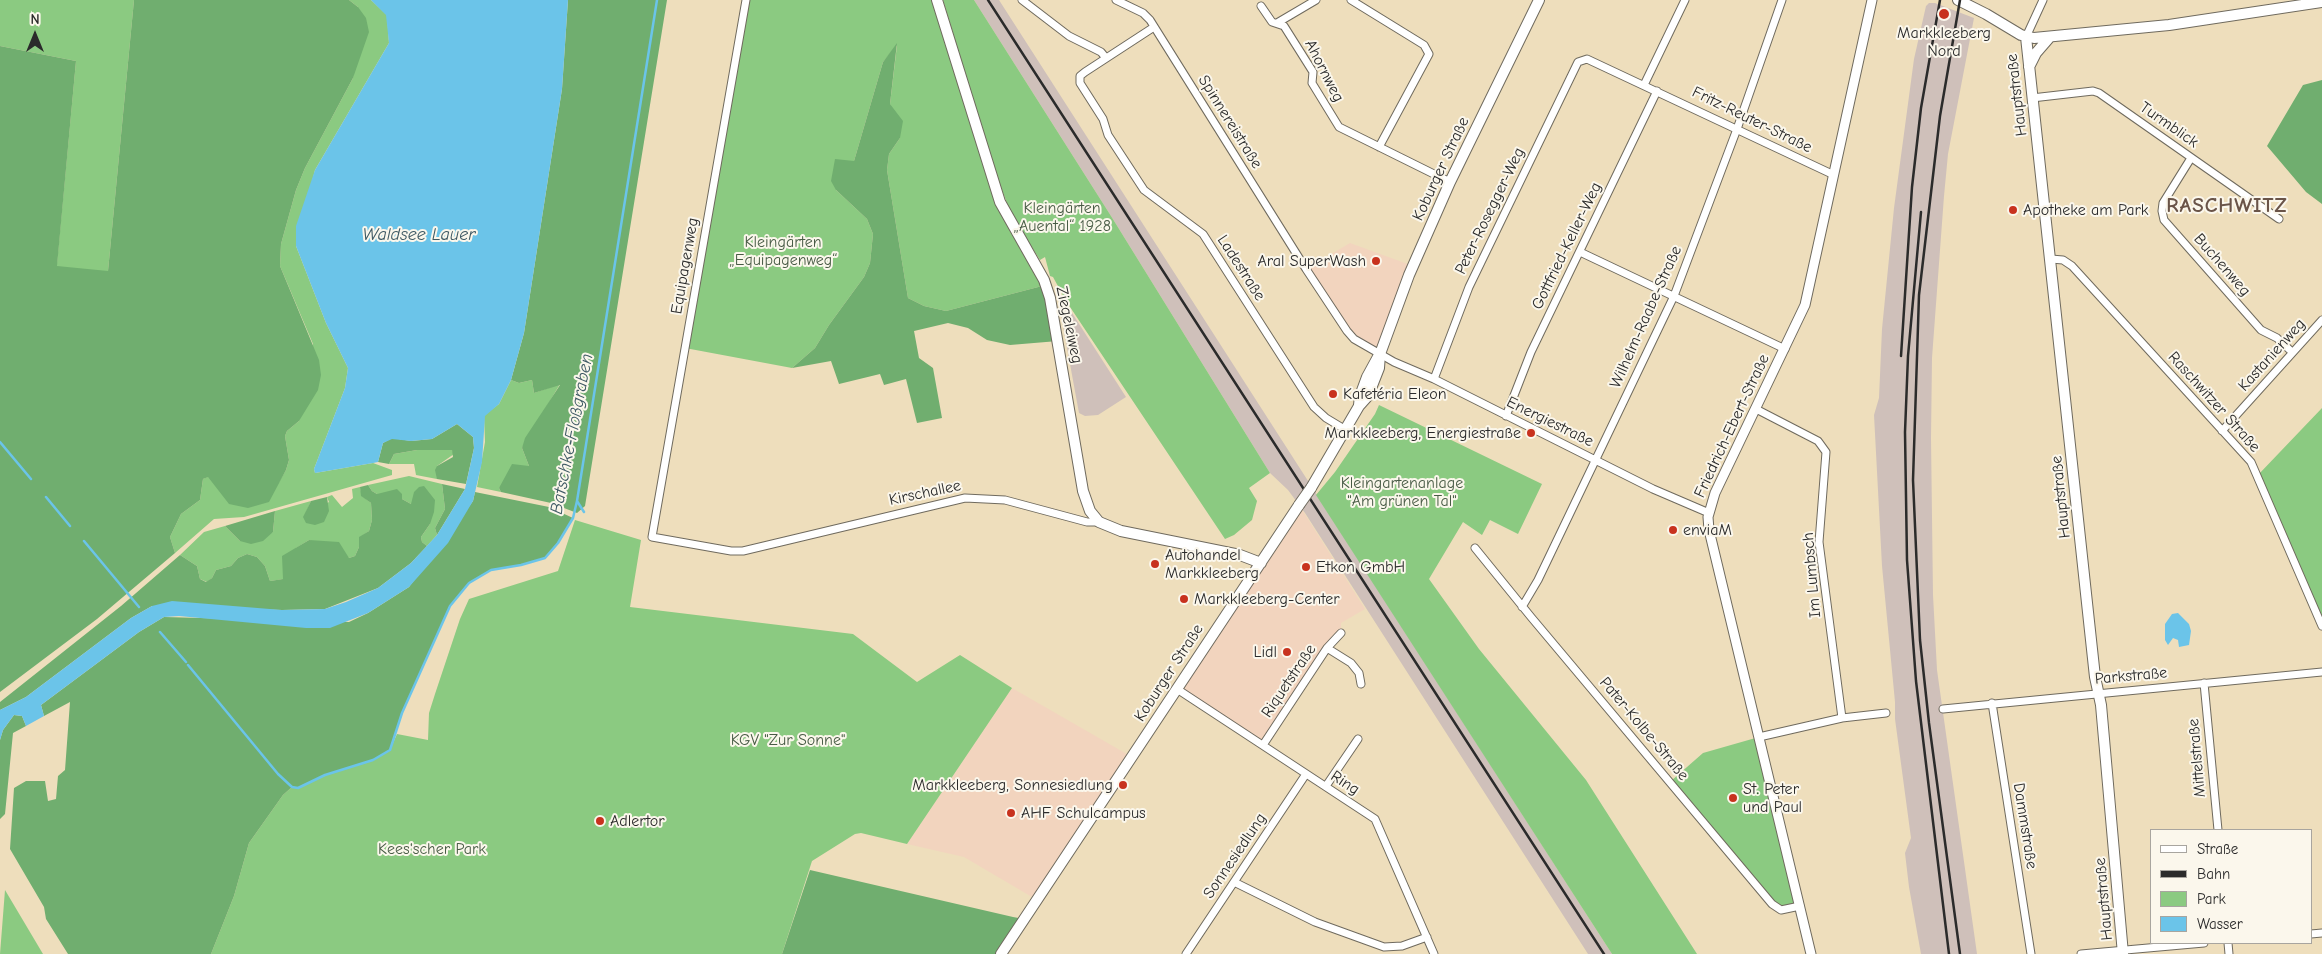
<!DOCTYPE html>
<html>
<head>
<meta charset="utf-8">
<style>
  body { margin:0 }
  #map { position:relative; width:2322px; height:954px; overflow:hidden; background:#eedebc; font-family:"Comic Neue",sans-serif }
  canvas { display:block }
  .legend { position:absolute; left:2150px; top:829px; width:162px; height:115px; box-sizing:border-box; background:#fbf7ec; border:1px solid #a8a59f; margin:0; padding:6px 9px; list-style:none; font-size:15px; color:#2b2b2b }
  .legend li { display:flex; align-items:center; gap:10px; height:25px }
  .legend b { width:25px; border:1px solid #a8a59f }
  .north { position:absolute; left:10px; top:10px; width:50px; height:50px; -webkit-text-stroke:4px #fbf7ec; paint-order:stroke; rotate:0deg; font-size:14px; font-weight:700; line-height:20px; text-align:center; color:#2b2b2b }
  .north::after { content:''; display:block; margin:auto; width:18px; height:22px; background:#2b2b2b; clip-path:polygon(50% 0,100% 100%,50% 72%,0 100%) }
</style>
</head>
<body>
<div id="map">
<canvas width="2322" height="954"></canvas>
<ul class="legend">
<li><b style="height:6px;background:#fff"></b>Straße</li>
<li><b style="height:6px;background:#2b2b2b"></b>Bahn</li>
<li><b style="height:14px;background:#8bca81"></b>Park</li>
<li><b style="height:14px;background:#6bc4e9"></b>Wasser</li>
</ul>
<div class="north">N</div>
</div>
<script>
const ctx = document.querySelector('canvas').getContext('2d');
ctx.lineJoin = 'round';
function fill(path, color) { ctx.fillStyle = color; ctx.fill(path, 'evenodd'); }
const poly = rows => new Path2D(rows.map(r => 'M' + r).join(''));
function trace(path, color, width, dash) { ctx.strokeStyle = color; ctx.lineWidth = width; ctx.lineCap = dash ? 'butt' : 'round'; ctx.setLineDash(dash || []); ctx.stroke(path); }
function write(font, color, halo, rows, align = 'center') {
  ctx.font = font + ' "Comic Neue",sans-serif'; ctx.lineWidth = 4; ctx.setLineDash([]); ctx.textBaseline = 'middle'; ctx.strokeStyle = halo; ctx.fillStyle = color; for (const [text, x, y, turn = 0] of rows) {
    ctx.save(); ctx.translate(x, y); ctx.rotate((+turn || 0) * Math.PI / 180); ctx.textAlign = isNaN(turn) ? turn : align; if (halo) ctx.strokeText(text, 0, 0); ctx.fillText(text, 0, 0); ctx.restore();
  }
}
const built = poly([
  [1350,243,1413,266,1380,354,1354,339,1306,269],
  [1299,505,1365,609,1341,623,1341,633,1263,745,1177,689],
  [1012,688,1132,757,1037,900,964,857,907,844]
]);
const industrial = poly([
  [974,0,999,0,1612,954,1588,954,1305,513,1288,490,1270,473,1111,216],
  [1929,3,1935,3,1974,18,1948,154,1944,196,1932,358,1931,438,1933,595,1937,670,1977,954,1921,954,1909,887,1905,853,1911,838,1895,719,1895,702,1882,566,1874,415,1879,398,1882,329,1894,208,1914,59,1926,6],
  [1065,302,1126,397,1098,415,1085,416,1079,413,1061,315]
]);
const green = poly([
  [0,0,134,0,108,271,18,678,76,61,0,46],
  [349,0,371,0,387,15,389,43,315,170,296,246,326,323,348,368,345,388,314,469,315,473,373,463,392,470,392,475,244,517,214,519,175,553,170,537,181,514,200,500,203,479,207,477,279,482,286,470,289,460,285,436,287,431,299,421,313,344,280,266,281,244,296,190,305,168,353,78,358,7],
  [746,0,937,0,1000,202,1046,285,946,311,924,306,908,298,887,170,889,154,900,138,890,104,897,45,883,62,854,161,836,190,867,219,873,234,870,263,864,277,829,325,815,348,792,368,685,348],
  [943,0,974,0,1111,216,1270,473,1249,488,1257,501,1252,520,1234,535,1225,539,1066,301,1053,277,1050,276,1045,257,1040,260,1012,216,995,172],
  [511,380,519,383,532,380,534,393,560,384,522,448,529,466,499,488,501,492,477,487,485,442,484,415,499,404],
  [1379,405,1542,484,1518,534,1490,520,1482,535,1463,522,1429,579,1479,649,1586,780,1697,954,1612,954,1316,495,1335,472,1375,414],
  [2322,408,2322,626,2258,475],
  [417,450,452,450,454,454,437,466,437,479,416,475,414,464,389,464,394,454],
  [409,476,442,484,445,509,435,528,437,535,427,546,422,542,421,537,430,524,411,504,402,499,377,494,372,491,368,485],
  [360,487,362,496,371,503,372,520,369,531,359,538,359,547,355,556,349,558,309,540,296,548,284,579,270,581,265,566,257,557,247,554,238,558,231,566,216,570,212,578,207,582,200,579,197,566,180,555,204,532,225,526,240,541,273,532,275,511,311,501,304,517,329,502,327,497,332,495,342,507,353,498,352,489],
  [575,520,641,540,630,607,853,634,917,682,960,655,1012,688,907,844,861,833,855,834,812,861,782,954,211,954,234,896,249,843,283,795,292,787,298,788,325,775,373,760,390,750,397,734,428,740,429,713,435,694,460,619,469,599,558,571],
  [1759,737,1800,906,1781,910,1671,781,1703,753],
  [5,890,43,954,0,954]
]);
const forest = poly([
  [134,0,349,0,358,7,366,18,369,32,353,78,305,168,296,190,281,244,280,266,319,360,321,375,318,390,299,421,287,431,285,436,289,460,286,470,269,502,248,508,229,504,208,477,203,479,200,500,181,514,170,537,175,553,97,619,0,692,0,46,76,61,57,266,108,271],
  [568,0,667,0,585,506,577,513,551,503,501,492,499,488,512,464,529,466,522,448,525,438,560,385,534,393,532,380,519,383,511,380,524,333,562,89],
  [897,43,890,104,903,121,900,138,889,154,887,170,908,298,924,306,946,311,1046,285,1058,341,1010,345,987,340,968,328,948,323,914,331,919,358,933,368,942,418,917,423,906,379,884,385,880,374,839,384,831,361,792,368,815,348,829,325,864,277,870,263,873,234,867,219,836,190,831,181,835,159,854,161,883,62],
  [2322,80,2322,204,2306,192,2267,146,2303,85],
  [457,424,473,437,474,448,466,484,437,479,435,470,437,466,453,457,452,450,417,450,394,454,389,464,378,462,383,443,392,438,411,441,432,439],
  [442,484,465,489,437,535,435,528,445,509],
  [368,485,372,491,377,494,397,489,402,494,402,499,411,504,414,492,419,487,424,486,435,500,434,512,430,524,421,537,422,542,427,546,411,563,378,588,325,609,282,610,152,606,131,618,26,697,0,710,0,702,121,606,180,555,197,566,200,579,206,582,212,578,216,570,231,566,238,558,247,554,257,557,265,566,270,581,283,579,282,556,309,540,339,542,349,558,355,556,359,547,359,537,369,531,372,520,371,503,361,496,360,487],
  [475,492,549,507,573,518,558,543,545,558,521,565,491,570,469,583,450,606,402,713,390,750,373,760,325,775,298,788,292,787,283,795,249,843,234,896,211,954,68,954,46,919,44,907,10,849,14,788,26,781,45,781,48,801,56,799,58,776,65,770,70,702,44,716,41,705,139,632,164,617,349,622,368,613,409,587,473,501],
  [327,497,329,511,324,522,315,525,306,523,303,517,311,501],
  [275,511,273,532,263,541,251,544,240,541,225,526],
  [14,715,22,716,26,726,13,733,5,814,0,819,0,740,3,730],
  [810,870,1013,917,1024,919,1001,954,782,954]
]);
const water = poly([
  [371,0,568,0,562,89,524,333,511,380,499,404,485,416,482,462,473,501,448,543,409,587,368,613,330,628,306,628,179,616,164,617,139,632,41,705,44,716,26,726,22,716,14,715,3,730,0,740,0,710,26,697,131,618,152,606,172,601,282,610,325,609,346,602,378,588,411,563,437,535,465,489,474,448,473,437,457,424,432,439,411,441,392,439,383,443,378,462,373,463,315,473,314,469,345,388,348,368,326,323,296,246,296,226,315,170,389,43,386,15],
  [2178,613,2189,624,2191,631,2189,645,2179,647,2178,640,2173,638,2168,645,2165,640,2165,624,2172,614]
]);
const stream = poly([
  [0,442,31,479],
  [46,497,70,526],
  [577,501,584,512],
  [84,541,139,607],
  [160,632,186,662],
  [188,665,278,774,292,787,298,788,325,775,373,760,390,750,402,713,450,606,469,583,491,570,521,565,545,558,558,543,573,518,577,501,657,0]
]);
const minor = poly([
  [746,0,652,537,731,551,743,551,965,498,1005,500,1087,522,1099,522],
  [1022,0,1069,36,1101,52,1106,58],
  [1116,0,1143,13,1150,20,1306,269,1347,331,1354,339,1394,362,1434,379,1653,489,1709,513],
  [1351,0,1424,45,1429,54,1379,147],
  [1261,6,1272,22,1284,26,1313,72,1312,83,1339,127,1450,182],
  [1277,23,1316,0],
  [1154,27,1085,72,1080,76,1080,83,1103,119,1108,135,1144,190,1203,234,1314,407,1326,418,1346,430],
  [2026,37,2043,0],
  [1644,85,1685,0],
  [2032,98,2093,91,2099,93,2279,219],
  [2191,158,2163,203,2162,211,2164,220,2261,330,2277,338,2292,352],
  [1580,252,1785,349],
  [2051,259,2063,260,2072,266,2251,462,2322,626],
  [1434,379,1469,287,1578,62,1587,59,1834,175],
  [1756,409,1818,441,1826,452,1819,542,1842,718],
  [1506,416,1531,352,1657,91],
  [2222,431,2322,320],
  [1475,548,1531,617,1772,904,1781,910,1800,906],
  [1522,607,1538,580,1674,296,1737,129,1782,0],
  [1327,648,1351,663,1359,673,1361,684],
  [2204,683,2218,830],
  [1177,689,1375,819,1434,954],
  [1992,703,2031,954],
  [1943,709,2322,672],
  [1759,737,1842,718,1886,713],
  [1263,745,1327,648,1341,633],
  [1326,786,1358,739],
  [1234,882,1315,922,1384,947,1402,946,1427,937],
  [2311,934,2322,933],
  [2228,943,2229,954],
  [1186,954,1306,774],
  [2081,954,2204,943]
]);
const tertiary = poly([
  [1811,954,1709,530,1708,517,1715,493,1805,305,1872,0]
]);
const secondary = poly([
  [937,0,1000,202,1044,280,1050,298,1083,491,1090,511,1099,522,1121,531,1240,555,1261,563],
  [1958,0,1986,14,2021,35,2034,38,2169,25,2322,2],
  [2026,37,2095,677,2101,705,2123,954],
  [2029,67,2036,53,2049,38],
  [1359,405,1360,396,1367,377,1379,355],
  [1311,488,1359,406,1368,396,1379,368,1380,354,1409,275,1450,182,1539,0],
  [1001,954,1299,505]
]);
const rail = poly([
  [988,0,1604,954],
  [1921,212,1908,356,1905,432,1907,560,1916,681,1949,954],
  [1901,356,1912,187,1921,108,1940,0],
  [1960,954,1929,723,1920,640,1913,480,1919,295,1940,116,1960,0]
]);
const secondaryBridge = poly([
  [1299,505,1311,488]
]);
const markers = [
  [1944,14,6,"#c8321e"],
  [2013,210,5,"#c8321e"],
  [1376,261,5,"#c8321e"],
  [1333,394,5,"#c8321e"],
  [1531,433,5,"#c8321e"],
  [1673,530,5,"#c8321e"],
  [1155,564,5,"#c8321e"],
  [1306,567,5,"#c8321e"],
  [1184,599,5,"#c8321e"],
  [1287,652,5,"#c8321e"],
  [1123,785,5,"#c8321e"],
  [1733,798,5,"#c8321e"],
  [1011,813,5,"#c8321e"],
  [600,821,5,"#c8321e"]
];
const poiNames = [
  ["Markkleeberg",1944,33,"center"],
  ["Nord",1944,51,"center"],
  ["Apotheke am Park",2023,210],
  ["Aral SuperWash",1366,261,"right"],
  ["Kafetéria Eleon",1343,394],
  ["Markkleeberg, Energiestraße",1521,433,"right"],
  ["enviaM",1683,530],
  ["Autohandel",1165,555],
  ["Markkleeberg",1165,573],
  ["Etkon GmbH",1316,567],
  ["Markkleeberg-Center",1194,599],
  ["Lidl",1277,652,"right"],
  ["Markkleeberg, Sonnesiedlung",1113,785,"right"],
  ["St. Peter",1743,789],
  ["und Paul",1743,807],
  ["AHF Schulcampus",1021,813],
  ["Adlertor",610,821]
];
const streetNames = [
  ["Ahornweg",1324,71,63],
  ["Hauptstraße",2017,95,-97],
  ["Fritz-Reuter-Straße",1752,120,26],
  ["Spinnereistraße",1230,122,58],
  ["Turmblick",2169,125,35],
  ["Koburger Straße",1441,169,-65],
  ["Peter-Rosegger-Weg",1490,211,-64],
  ["Gottfried-Keller-Weg",1567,246,-64],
  ["Buchenweg",2222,265,49],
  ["Equipagenweg",685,266,-80],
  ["Ladestraße",1241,268,57],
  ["Wilhelm-Raabe-Straße",1646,317,-66],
  ["Ziegeleiweg",1069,325,78],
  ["Kastanienweg",2272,355,-48],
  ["Raschwitzer Straße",2214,402,48],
  ["Energiestraße",1550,422,26],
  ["Friedrich-Ebert-Straße",1732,426,-65],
  ["Kirschallee",925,493,-12],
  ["Hauptstraße",2061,497,-96],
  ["Im Lumbsch",1812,575,-95],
  ["Koburger Straße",1169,673,-57],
  ["Parkstraße",2131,676,-5],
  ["Riquetstraße",1289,681,-56],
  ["Pater-Kolbe-Straße",1644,729,50],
  ["Mittelstraße",2197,758,-95],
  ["Ring",1345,783,33],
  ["Dammstraße",2025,826,81],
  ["Sonnesiedlung",1235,856,-56],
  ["Hauptstraße",2104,899,-95]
];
const parkNames = [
  ["Kleingärten",1062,208],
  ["„Auental“ 1928",1062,226],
  ["Kleingärten",783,242],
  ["„Equipagenweg“",783,260],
  ["Kleingartenanlage",1402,483],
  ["\"Am grünen Tal\"",1402,501],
  ["KGV \"Zur Sonne\"",788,740],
  ["Kees'scher Park",432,849]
];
const waterNames = [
  ["Waldsee Lauer",419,235],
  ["Batschke‐Floßgraben",572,434,-79]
];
const districtNames = [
  ["RASCHWITZ",2227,206]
];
fill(built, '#f2d4be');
fill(industrial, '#cfc0ba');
fill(green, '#8bca81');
fill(forest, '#70ae6f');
fill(water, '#6bc4e9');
trace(stream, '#6bc4e9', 2.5);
trace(minor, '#6f6a5e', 9);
trace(tertiary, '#6f6a5e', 11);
trace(secondary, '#6f6a5e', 12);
trace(minor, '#fff', 7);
trace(tertiary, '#fff', 9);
trace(secondary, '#fff', 10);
trace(rail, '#2b2b2b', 2.5);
trace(secondaryBridge, '#6f6a5e', 12, []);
trace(secondaryBridge, '#fff', 10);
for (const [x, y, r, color] of markers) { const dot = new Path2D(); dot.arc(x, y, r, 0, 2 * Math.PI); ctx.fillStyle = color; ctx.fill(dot); trace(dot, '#fbf7ec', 2); }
write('16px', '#2b2b2b', '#fbf7ec', poiNames, 'left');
write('16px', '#2b2b2b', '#fbf7ec', streetNames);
write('16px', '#485b45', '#fbf7ec', parkNames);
write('italic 18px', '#3e5964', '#fbf7ec', waterNames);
ctx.letterSpacing = '1px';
write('bold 21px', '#6a5448', '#fbf7ec', districtNames);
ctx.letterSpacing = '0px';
</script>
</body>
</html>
